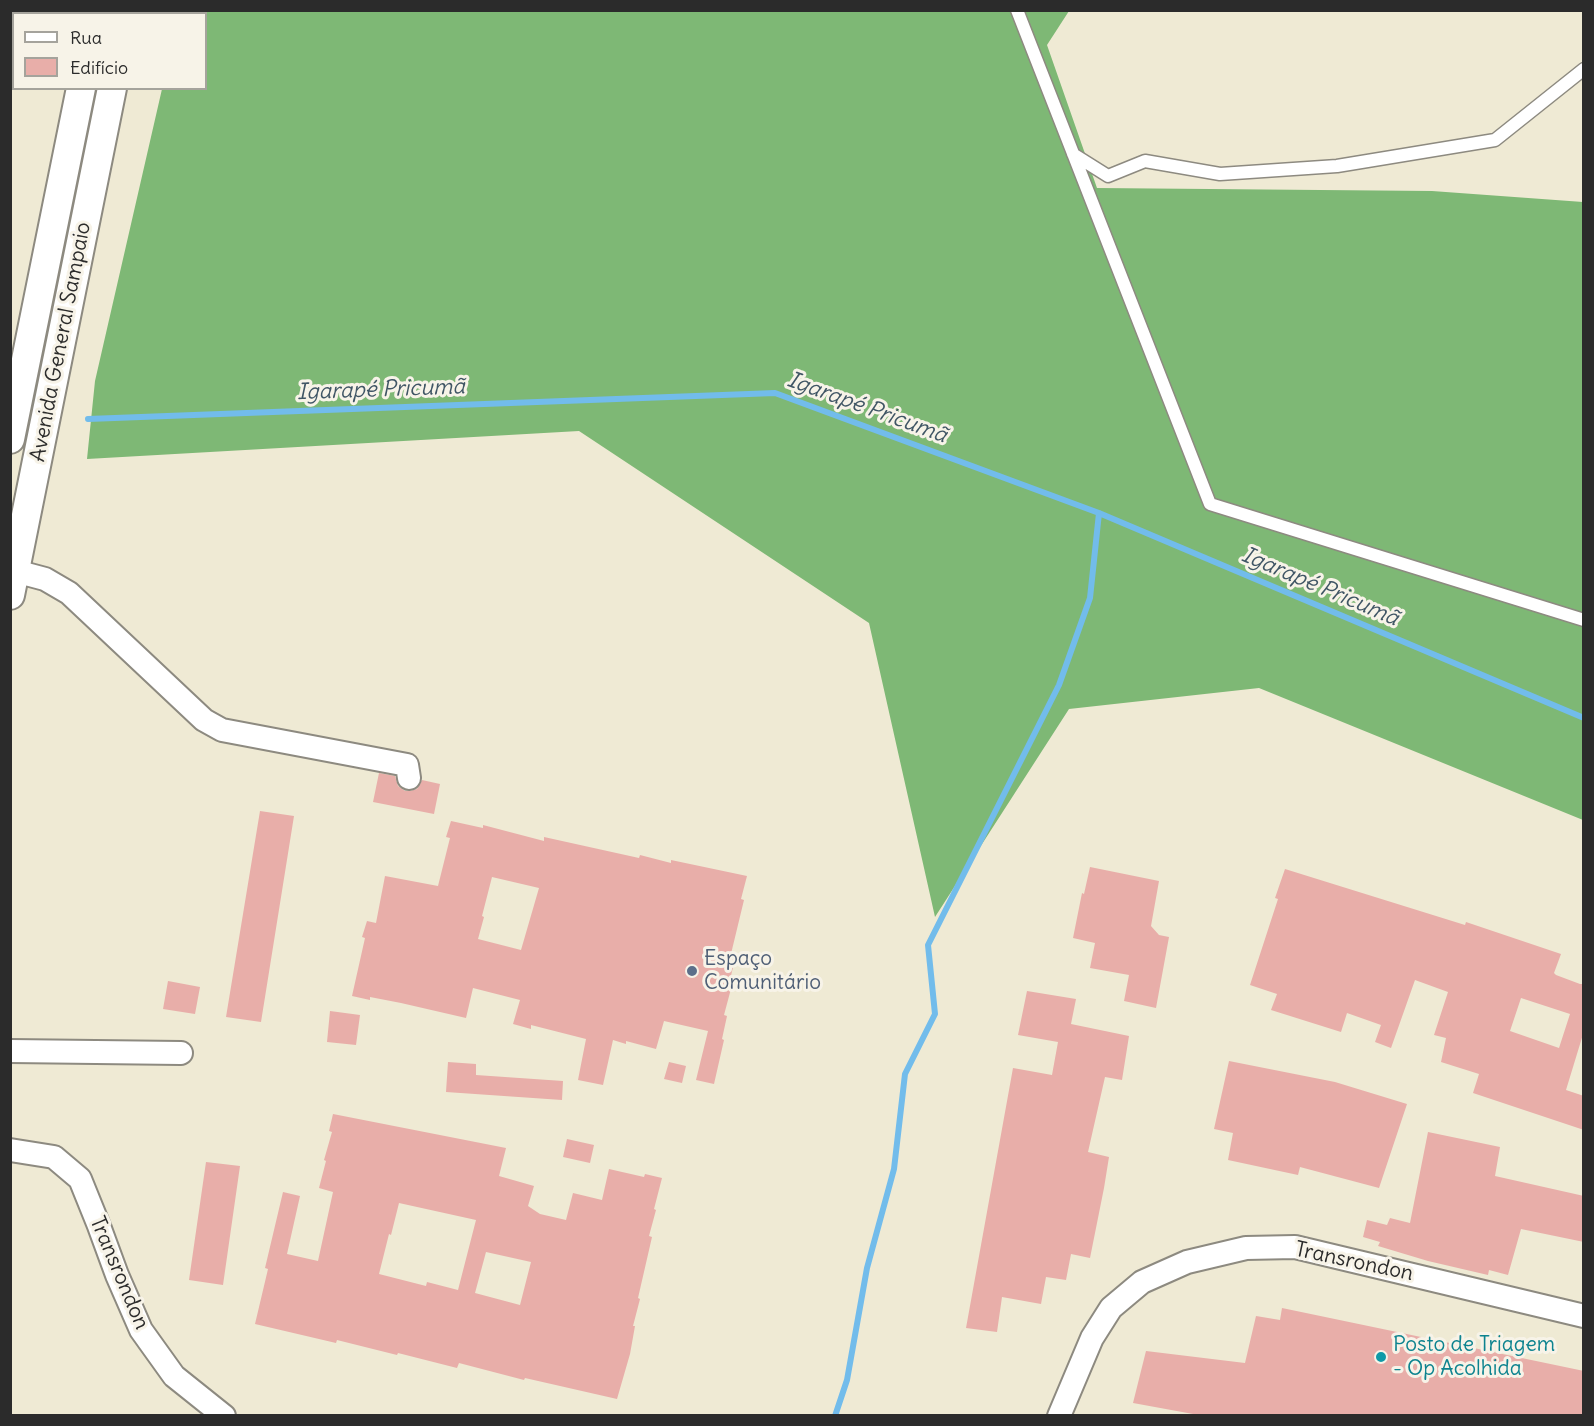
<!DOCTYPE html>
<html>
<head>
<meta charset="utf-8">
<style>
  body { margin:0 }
  #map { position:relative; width:1594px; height:1426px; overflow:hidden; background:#efead4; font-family:Delius,sans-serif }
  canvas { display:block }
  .frame { position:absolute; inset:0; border:12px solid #2b2b2b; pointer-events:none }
  .legend { position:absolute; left:12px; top:12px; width:195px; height:78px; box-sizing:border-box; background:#f7f3e8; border:2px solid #a5a39c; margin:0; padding:8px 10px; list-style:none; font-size:18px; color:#2b2b2b }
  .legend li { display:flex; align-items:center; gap:12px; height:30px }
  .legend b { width:30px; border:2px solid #a5a39c }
</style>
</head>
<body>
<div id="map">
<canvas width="1594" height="1426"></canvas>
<div class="frame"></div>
<ul class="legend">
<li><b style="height:8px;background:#fff"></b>Rua</li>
<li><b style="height:16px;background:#e8aea9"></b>Edifício</li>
</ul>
</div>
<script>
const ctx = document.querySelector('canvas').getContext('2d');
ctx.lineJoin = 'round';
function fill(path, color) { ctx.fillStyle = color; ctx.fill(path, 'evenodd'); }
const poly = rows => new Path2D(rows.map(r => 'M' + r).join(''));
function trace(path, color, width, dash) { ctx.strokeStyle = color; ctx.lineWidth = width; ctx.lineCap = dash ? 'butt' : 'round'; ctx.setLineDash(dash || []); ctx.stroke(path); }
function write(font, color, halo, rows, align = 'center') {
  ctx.font = font + ' Delius,sans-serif'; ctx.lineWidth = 6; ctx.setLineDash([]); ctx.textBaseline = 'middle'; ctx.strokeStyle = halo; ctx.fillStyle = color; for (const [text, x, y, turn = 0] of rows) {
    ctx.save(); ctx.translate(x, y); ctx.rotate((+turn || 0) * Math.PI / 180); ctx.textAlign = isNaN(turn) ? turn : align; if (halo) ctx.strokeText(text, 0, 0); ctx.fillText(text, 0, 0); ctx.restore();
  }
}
const forest = poly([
  [180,11,1069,11,1047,45,1097,188,1432,191,1583,202,1583,820,1259,688,1069,709,935,917,869,623,579,431,87,459,95,381,162,89,206,88,206,14,179,13]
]);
const stream = poly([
  [88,419,775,393,1099,513,1584,718],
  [835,1416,847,1380,867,1268,894,1169,905,1074,935,1014,928,945,1059,685,1090,598,1099,513]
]);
const building = poly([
  [379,773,395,776,398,786,405,791,410,791,417,789,422,780,440,784,434,814,373,802],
  [260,811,294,816,261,1022,226,1017],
  [451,821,483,828,483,825,544,841,544,837,639,858,640,855,671,863,671,860,747,876,741,899,744,900,730,958,735,959,729,984,732,985,724,1015,727,1016,722,1039,724,1040,714,1084,696,1080,708,1031,664,1021,656,1049,626,1041,626,1044,613,1040,603,1085,578,1080,586,1039,531,1025,531,1029,513,1024,520,1000,473,988,466,1018,401,1003,370,997,370,1000,352,996,365,938,362,937,367,921,376,923,385,876,438,886,450,838,446,837],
  [492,877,539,888,521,950,478,939,484,917,482,916],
  [1090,867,1159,881,1151,926,1159,935,1169,937,1156,1008,1124,1001,1129,975,1090,968,1095,943,1073,938,1082,893,1084,894],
  [1285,869,1465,925,1466,922,1561,954,1554,973,1556,975,1580,984,1584,984,1584,1031,1566,1090,1584,1096,1584,1130,1473,1093,1479,1074,1441,1062,1446,1038,1434,1035,1448,992,1415,980,1391,1048,1375,1042,1381,1025,1347,1013,1341,1032,1271,1010,1277,994,1250,985,1278,899,1275,898],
  [1521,998,1570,1014,1559,1048,1510,1031],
  [168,981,200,987,195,1014,163,1009],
  [1027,991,1076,999,1071,1024,1129,1036,1122,1080,1105,1077,1088,1152,1109,1157,1104,1188,1090,1258,1071,1254,1066,1280,1046,1277,1041,1304,1002,1297,997,1332,966,1328,1013,1068,1052,1075,1058,1042,1018,1035],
  [330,1011,360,1015,356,1045,327,1042],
  [1229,1061,1335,1082,1407,1104,1379,1188,1300,1167,1298,1175,1228,1160,1233,1133,1214,1129],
  [448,1062,476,1064,476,1075,563,1081,562,1100,446,1092],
  [669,1062,686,1066,682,1083,664,1079],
  [333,1114,506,1148,499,1176,534,1186,528,1206,540,1214,566,1220,573,1193,602,1200,609,1169,644,1177,645,1174,662,1178,654,1209,656,1210,649,1236,652,1237,638,1298,640,1299,633,1326,635,1326,630,1354,617,1399,525,1378,524,1380,459,1363,457,1368,398,1353,397,1355,337,1340,336,1343,255,1324,268,1269,265,1268,283,1192,300,1196,287,1254,318,1261,333,1192,319,1188,326,1161,324,1160,332,1132,329,1131],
  [399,1203,476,1220,458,1290,427,1282,426,1286,379,1274,389,1234,391,1235],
  [486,1252,531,1262,520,1305,475,1293],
  [1428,1132,1500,1147,1495,1176,1584,1196,1584,1242,1521,1229,1508,1275,1489,1270,1488,1275,1428,1261,1378,1246,1380,1242,1363,1237,1367,1220,1387,1225,1390,1218,1410,1223],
  [567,1139,594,1145,590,1163,563,1157],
  [206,1162,240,1166,223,1285,189,1280],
  [1282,1308,1584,1371,1584,1416,1204,1416,1133,1403,1146,1351,1245,1363,1256,1316,1280,1320]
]);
const service = poly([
  [1017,10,1210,504,1584,620],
  [10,52,14,51],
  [1073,154,1108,176,1145,161,1220,174,1337,166,1495,140,1584,69]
]);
const minor = poly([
  [15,571,45,579,69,593,204,720,222,730,407,765,409,778],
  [10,1051,181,1053],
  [10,1150,54,1157,80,1179,99,1226,117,1275,141,1330,174,1376,224,1416],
  [1059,1416,1092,1338,1111,1308,1142,1282,1187,1262,1246,1248,1295,1247,1584,1316]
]);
const tertiary = poly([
  [95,14,96,10],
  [127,14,128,10],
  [10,439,81,88],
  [10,595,112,88]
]);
const markers = [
  [692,971,6,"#5c6f8a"],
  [1381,1357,6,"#0f9aa8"]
];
const streetNames = [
  ["Avenida General Sampaio",61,342,-79],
  ["Transrondon",1354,1262,12],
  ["Transrondon",119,1273,67]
];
const serviceNames = [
  ["Espaço",704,959],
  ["Comunitário",704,983]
];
const cultureNames = [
  ["Posto de Triagem",1393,1345],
  ["- Op Acolhida",1393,1369]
];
const waterNames = [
  ["Igarapé Pricumã",381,390,-2],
  ["Igarapé Pricumã",867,408,20],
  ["Igarapé Pricumã",1320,587,23]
];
fill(forest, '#7eb875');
trace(stream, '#72bceb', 6);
fill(building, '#e8aea9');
trace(service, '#8d8a80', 15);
trace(minor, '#8d8a80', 26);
trace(tertiary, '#8d8a80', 32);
trace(service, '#fff', 12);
trace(minor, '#fff', 22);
trace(tertiary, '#fff', 28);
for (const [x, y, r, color] of markers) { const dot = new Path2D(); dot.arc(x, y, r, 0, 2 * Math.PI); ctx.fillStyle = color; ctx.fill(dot); trace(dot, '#f7f3e8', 2); }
write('21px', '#2b2b2b', '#f7f3e8', streetNames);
write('21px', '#4e5e75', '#f7f3e8', serviceNames, 'left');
write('21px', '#0d838f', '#f7f3e8', cultureNames, 'left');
write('italic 22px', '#405665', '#f7f3e8', waterNames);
</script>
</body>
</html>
